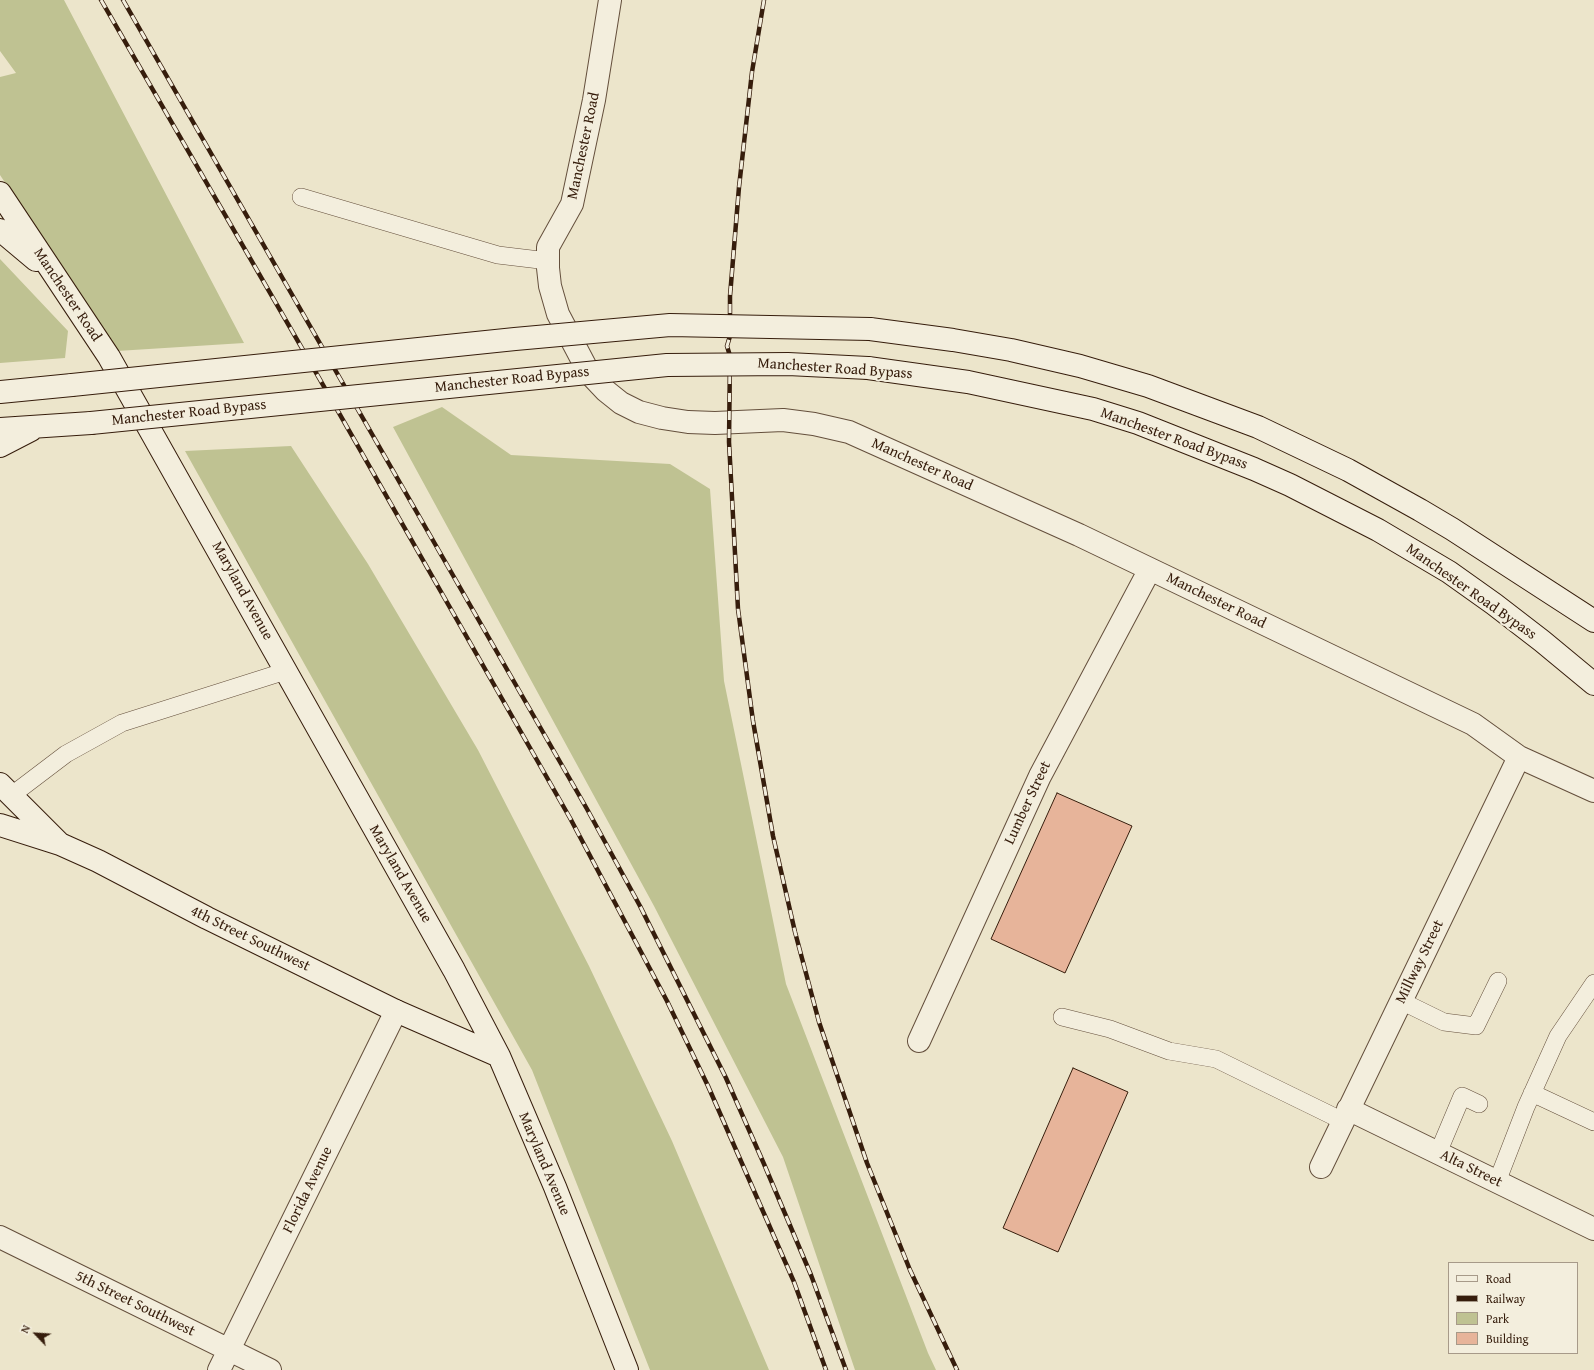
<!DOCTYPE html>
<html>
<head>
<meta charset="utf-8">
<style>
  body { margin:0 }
  #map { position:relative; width:1594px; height:1370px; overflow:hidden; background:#ece5cb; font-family:"Gentium Book Plus",serif }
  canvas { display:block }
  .legend { position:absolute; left:1448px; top:1262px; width:130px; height:92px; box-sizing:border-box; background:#f3eedd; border:1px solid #a79a89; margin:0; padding:5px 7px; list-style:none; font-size:12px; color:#361d0c }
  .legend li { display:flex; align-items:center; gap:8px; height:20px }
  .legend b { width:20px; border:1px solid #a79a89 }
  .north { position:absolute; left:16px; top:1314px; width:40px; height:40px; -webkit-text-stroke:3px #f3eedd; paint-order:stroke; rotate:295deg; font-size:11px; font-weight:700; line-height:16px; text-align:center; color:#361d0c }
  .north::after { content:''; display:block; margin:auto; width:14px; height:18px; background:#361d0c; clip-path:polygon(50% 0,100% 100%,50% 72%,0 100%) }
</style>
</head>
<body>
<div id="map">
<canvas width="1594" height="1370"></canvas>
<ul class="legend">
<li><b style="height:5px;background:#f3eedd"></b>Road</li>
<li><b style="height:5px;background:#361d0c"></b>Railway</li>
<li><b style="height:11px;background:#bfc292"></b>Park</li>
<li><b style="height:11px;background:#e7b49a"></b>Building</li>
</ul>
<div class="north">N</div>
</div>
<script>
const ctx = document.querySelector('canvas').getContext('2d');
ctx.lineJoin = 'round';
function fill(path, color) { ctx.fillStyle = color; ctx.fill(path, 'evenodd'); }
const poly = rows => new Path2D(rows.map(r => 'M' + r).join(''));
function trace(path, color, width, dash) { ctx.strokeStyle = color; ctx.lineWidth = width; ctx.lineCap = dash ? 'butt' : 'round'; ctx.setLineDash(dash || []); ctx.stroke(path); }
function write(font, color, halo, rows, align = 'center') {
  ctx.font = font + ' "Gentium Book Plus",serif'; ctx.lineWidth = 4; ctx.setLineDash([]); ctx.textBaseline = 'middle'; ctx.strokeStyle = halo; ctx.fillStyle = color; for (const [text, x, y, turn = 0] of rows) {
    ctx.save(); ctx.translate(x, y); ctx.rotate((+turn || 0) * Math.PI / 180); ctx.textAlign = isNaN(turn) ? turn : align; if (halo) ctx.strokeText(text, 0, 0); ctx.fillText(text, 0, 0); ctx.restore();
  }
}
const green = poly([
  [0,0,64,0,244,343,117,351,0,175,0,77,16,73,0,51],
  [0,259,68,331,65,358,0,363],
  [442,407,511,455,670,464,710,489,724,681,786,984,928,1353,936,1370,855,1370,783,1157,654,906,393,427],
  [291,446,368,564,478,750,589,966,672,1141,769,1370,650,1370,532,1070,185,451]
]);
const building = poly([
  [1057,793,1132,826,1065,973,991,939,1057,793],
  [1073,1068,1128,1092,1058,1252,1003,1228,1073,1068]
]);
const service = poly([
  [301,197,498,255,548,261],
  [12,795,66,754,122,723,286,671],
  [1401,1001,1444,1022,1476,1026,1498,981],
  [1062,1017,1110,1029,1169,1051,1216,1059,1343,1121],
  [1532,1093,1594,1122],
  [1438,1153,1462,1096,1479,1104],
  [1497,1182,1526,1107,1558,1036,1594,983]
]);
const minor = poly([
  [610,0,594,100,572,204,548,247,548,268,550,286,558,314,589,373,606,391,621,403,639,412,662,418,688,422,715,423,783,420,814,424,849,432,1079,535,1473,724,1519,757,1594,791],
  [919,1041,1040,776,1150,569],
  [1348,1109,1594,1229],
  [1321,1167,1519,757],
  [0,1237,270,1370],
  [219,1370,396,1011]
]);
const secondary = poly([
  [0,193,109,357,454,970,499,1056,555,1187,627,1370],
  [0,230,36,260],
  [870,329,953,340,1011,350,1080,366,1148,386,1258,427,1348,470,1420,510,1452,529,1594,621],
  [868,368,968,382,1093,409,1138,423,1254,469,1290,485,1378,530,1449,572,1494,604,1542,641,1594,684],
  [0,392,72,385],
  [0,429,91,423],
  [0,446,31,430],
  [0,784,59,843],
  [0,825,60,844,98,861,207,918,396,1011,499,1056]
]);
const rail = poly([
  [101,0,310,362,570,818,667,1001,708,1086,794,1282,826,1370],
  [123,0,587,809,640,906,726,1078,764,1164,811,1275,846,1370],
  [764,0,752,72,739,187,730,296,730,336,727,346,730,356,729,442,738,609,753,721,773,836,795,932,819,1022,867,1163,910,1270,957,1370]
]);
const secondaryBridge = poly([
  [72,385,515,339,670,325,870,329],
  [91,423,667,365,788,364,868,368]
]);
const streetNames = [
  ["Manchester Road",584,146,-78],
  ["Manchester Road",67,295,56],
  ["Manchester Road Bypass",835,369,4],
  ["Manchester Road Bypass",512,380,-6],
  ["Manchester Road Bypass",189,413,-6],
  ["Manchester Road Bypass",1174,439,20],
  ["Manchester Road",922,465,24],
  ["Maryland Avenue",242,591,61],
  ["Manchester Road Bypass",1471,592,35],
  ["Manchester Road",1216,601,26],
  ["Lumber Street",1028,803,-65],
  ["Maryland Avenue",400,874,60],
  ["4th Street Southwest",250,939,26],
  ["Millway Street",1420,962,-64],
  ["Maryland Avenue",544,1164,67],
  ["Alta Street",1471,1169,26],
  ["Florida Avenue",308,1190,-64],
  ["5th Street Southwest",135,1304,26]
];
fill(green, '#bfc292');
fill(building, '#e7b49a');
trace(building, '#361d0c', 1);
trace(service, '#644f3c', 18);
trace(minor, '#644f3c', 24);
trace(secondary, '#361d0c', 24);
trace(service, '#f3eedd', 17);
trace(minor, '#f3eedd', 22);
trace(secondary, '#f3eedd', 22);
trace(rail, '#361d0c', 4.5);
trace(rail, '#f3eedd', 3, [9]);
trace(secondaryBridge, '#361d0c', 24, []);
trace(secondaryBridge, '#f3eedd', 22);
write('15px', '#361d0c', '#f3eedd', streetNames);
</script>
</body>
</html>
